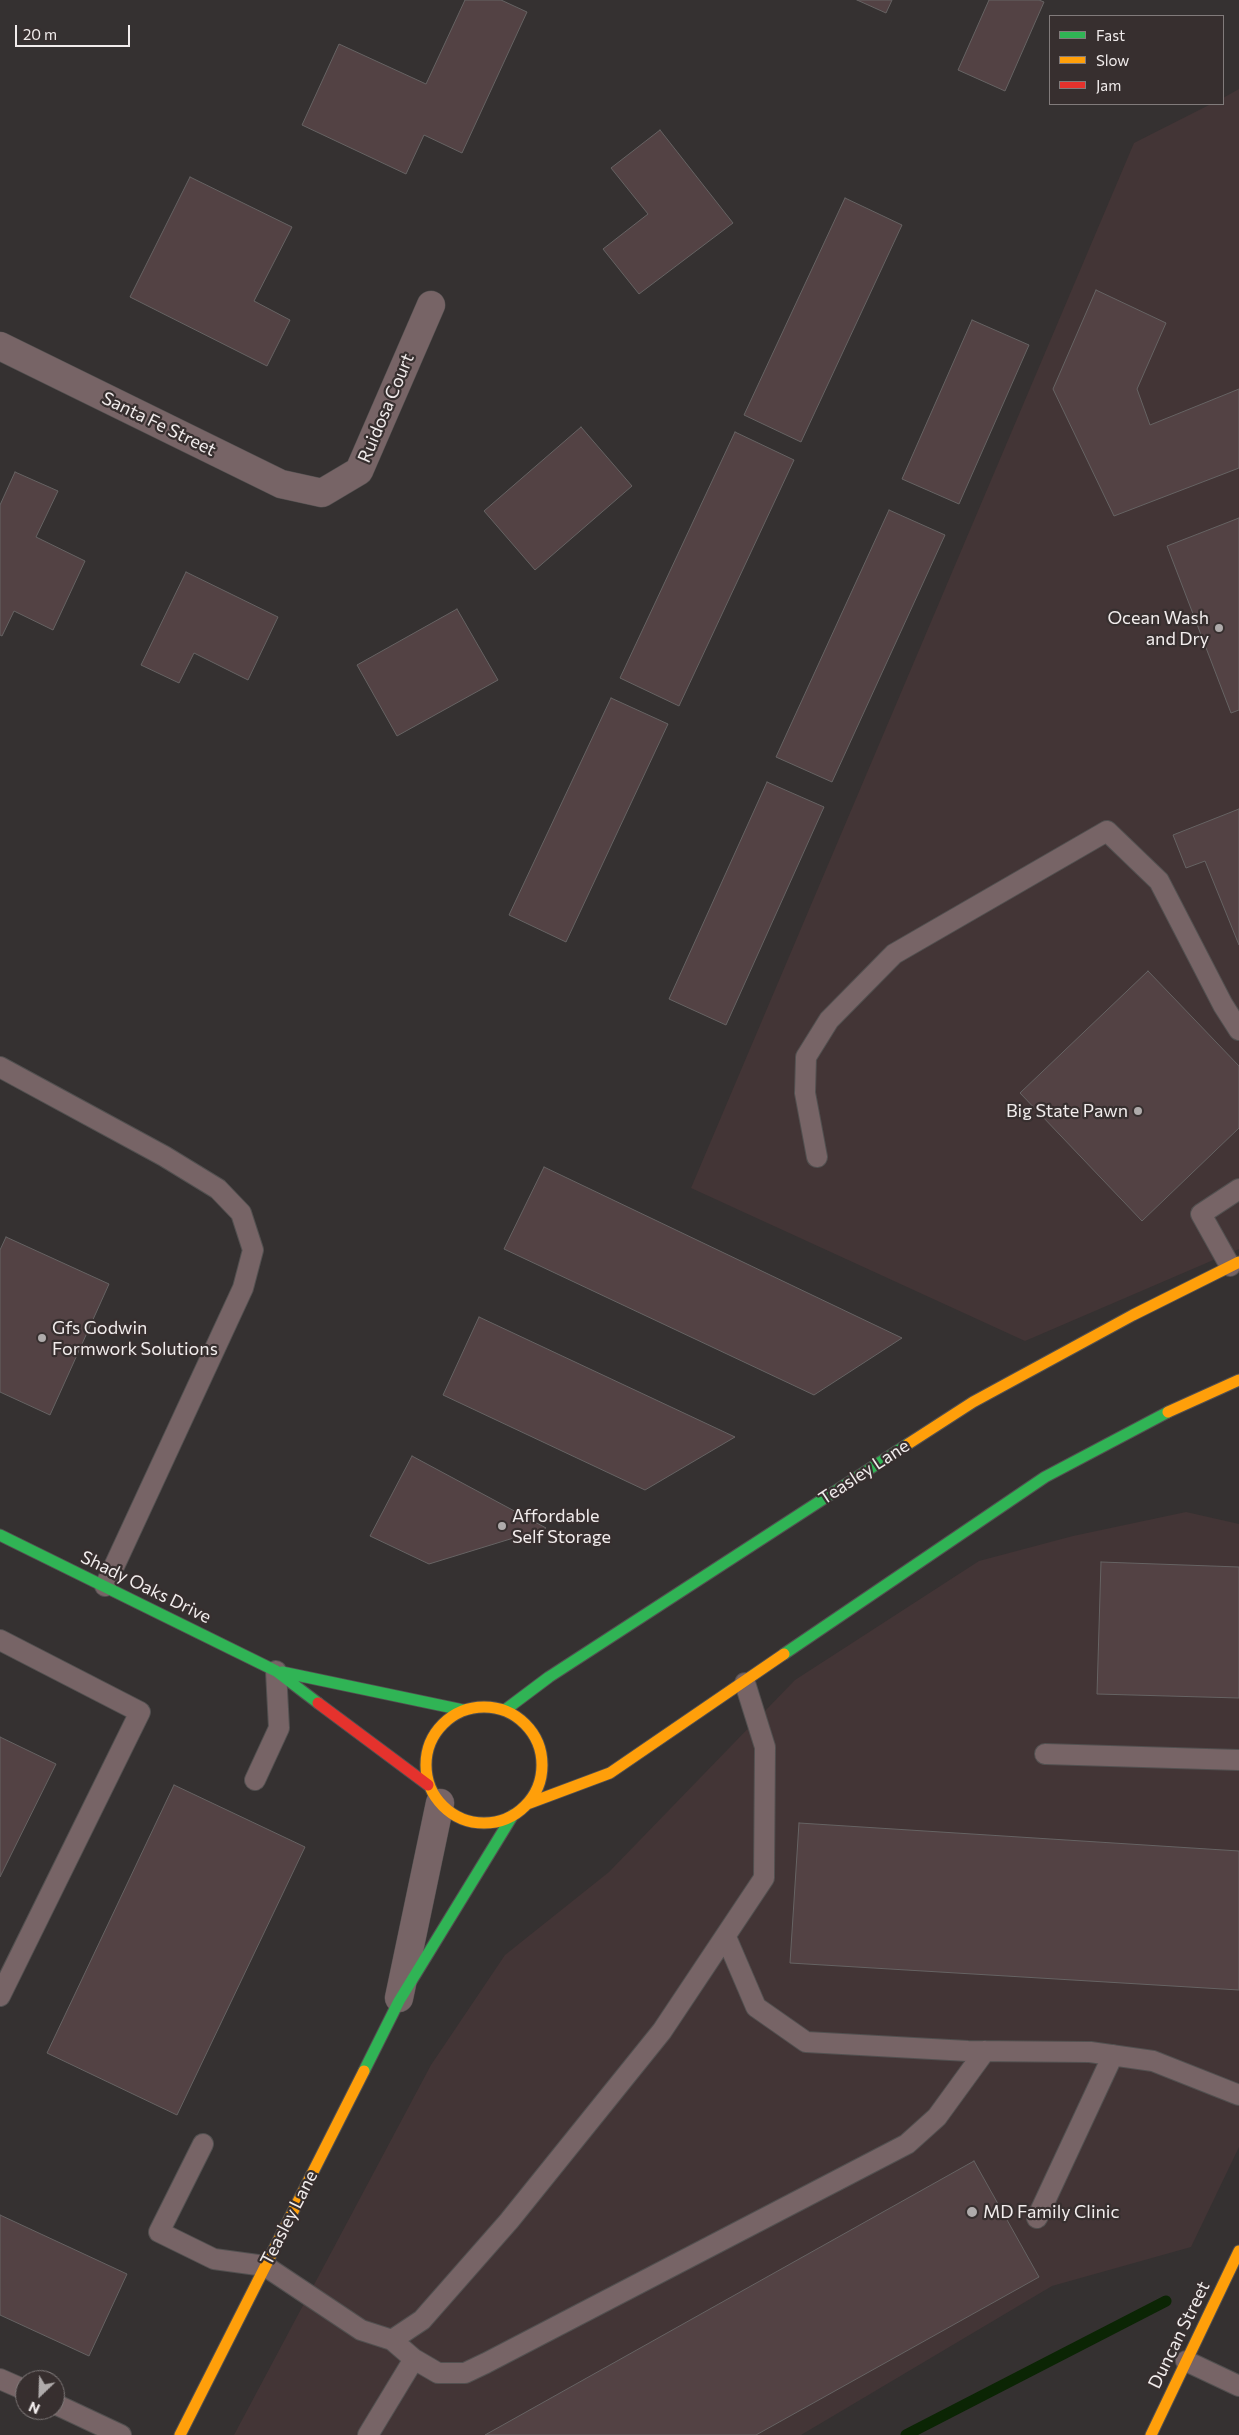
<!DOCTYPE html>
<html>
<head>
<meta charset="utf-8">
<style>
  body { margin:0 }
  #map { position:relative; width:1239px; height:2435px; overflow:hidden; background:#353131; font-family:Commissioner,sans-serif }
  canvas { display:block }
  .legend { position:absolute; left:1049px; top:15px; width:175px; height:90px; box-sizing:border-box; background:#372f2f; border:1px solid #817b7b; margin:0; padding:6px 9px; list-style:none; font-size:15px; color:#f1ecec }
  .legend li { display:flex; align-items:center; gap:10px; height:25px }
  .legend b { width:25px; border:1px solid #817b7b }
  .north { position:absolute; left:15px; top:2370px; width:50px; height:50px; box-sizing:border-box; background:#372f2f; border:1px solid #817b7b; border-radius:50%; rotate:204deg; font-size:14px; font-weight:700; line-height:20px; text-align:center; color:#f1ecec }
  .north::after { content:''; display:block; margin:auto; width:18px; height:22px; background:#afabab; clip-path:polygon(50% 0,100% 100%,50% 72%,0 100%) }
  .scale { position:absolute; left:15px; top:25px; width:115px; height:22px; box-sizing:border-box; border:2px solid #f1ecec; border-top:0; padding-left:6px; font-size:15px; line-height:18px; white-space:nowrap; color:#f1ecec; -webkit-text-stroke:4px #372f2f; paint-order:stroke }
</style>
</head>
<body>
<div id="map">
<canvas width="1239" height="2435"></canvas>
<ul class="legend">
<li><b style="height:6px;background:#30b455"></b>Fast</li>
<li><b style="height:6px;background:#ff9f0a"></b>Slow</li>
<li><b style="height:6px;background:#e5322d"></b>Jam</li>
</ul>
<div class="north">N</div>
<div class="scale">20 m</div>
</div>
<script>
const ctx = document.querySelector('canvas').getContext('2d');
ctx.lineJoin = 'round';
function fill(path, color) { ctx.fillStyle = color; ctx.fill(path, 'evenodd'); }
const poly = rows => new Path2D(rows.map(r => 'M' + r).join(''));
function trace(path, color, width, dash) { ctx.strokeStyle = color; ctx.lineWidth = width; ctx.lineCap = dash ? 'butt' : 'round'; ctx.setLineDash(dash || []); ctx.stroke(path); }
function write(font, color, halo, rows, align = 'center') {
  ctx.font = font + ' Commissioner,sans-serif'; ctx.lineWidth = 4.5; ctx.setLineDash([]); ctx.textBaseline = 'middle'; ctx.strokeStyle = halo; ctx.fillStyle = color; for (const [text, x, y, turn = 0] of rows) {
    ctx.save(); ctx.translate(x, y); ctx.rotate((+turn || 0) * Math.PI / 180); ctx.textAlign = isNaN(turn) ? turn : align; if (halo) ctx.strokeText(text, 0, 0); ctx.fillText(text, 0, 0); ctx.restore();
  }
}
const built = poly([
  [1239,89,1239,1249,1025,1341,691,1188,1134,143,1211,104,1223,104,1223,98],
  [1186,1512,1239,1524,1239,2147,1191,2247,1052,2286,801,2435,234,2435,431,2065,505,1955,609,1872,795,1680,979,1561,1073,1536]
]);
const stream = poly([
  [906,2435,1166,2301]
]);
const building = poly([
  [465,0,501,0,527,12,462,153,424,135,406,174,302,125,339,44,426,84,465,0],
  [857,0,892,0,886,13,857,0],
  [989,0,1039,0,1044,2,1005,91,958,70,989,0],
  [660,130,733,223,639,294,603,249,648,214,611,168,660,130],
  [190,177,292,227,254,301,290,320,267,366,130,297,190,177],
  [845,198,902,225,801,442,744,415,845,198],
  [1096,290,1166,323,1137,389,1150,425,1239,389,1239,468,1114,516,1053,389,1096,290],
  [972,320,1029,345,959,504,902,479,972,320],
  [581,427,632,486,535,570,484,511,581,427],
  [735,432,794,460,679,706,620,678,735,432],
  [15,472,58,491,36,537,85,561,53,630,14,611,2,636,0,635,0,505,15,472],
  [889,510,945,535,832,782,776,757,889,510],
  [1239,518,1239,710,1231,713,1167,546,1239,518],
  [186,572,278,617,248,680,194,653,179,683,141,665,186,572],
  [457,609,498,680,397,736,357,665,457,609],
  [611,698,668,724,566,942,509,915,611,698],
  [767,782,824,807,726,1025,669,999,767,782],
  [1239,809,1239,945,1205,861,1186,868,1173,835,1239,809],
  [1148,971,1239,1066,1239,1128,1142,1221,1020,1093,1148,971],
  [544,1167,902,1338,814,1395,504,1249,544,1167],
  [6,1237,109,1284,50,1415,0,1392,0,1250,6,1237],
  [479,1317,735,1437,645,1490,443,1395,479,1317],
  [412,1456,546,1528,429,1564,370,1536,412,1456],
  [1101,1562,1239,1567,1239,1698,1097,1694,1101,1562],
  [0,1737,56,1764,0,1877,0,1737],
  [174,1785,305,1847,177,2115,47,2053,174,1785],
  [799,1823,1239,1851,1239,1990,790,1963,799,1823],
  [974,2161,1039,2277,756,2435,485,2435,974,2161],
  [0,2215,127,2274,89,2356,0,2315,0,2215]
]);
const lane = poly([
  [0,1067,164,1156,218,1189,241,1213,253,1250,243,1288,105,1586],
  [817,1157,805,1093,806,1057,829,1020,894,954,1107,831,1159,881,1223,1005,1239,1030],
  [1230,1266,1201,1214,1239,1189],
  [0,1640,140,1712,0,1996],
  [1045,1754,1239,1760],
  [255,1780,279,1728,276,1671],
  [726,1937,756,2007,806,2042,968,2051,1090,2052,1153,2061,1239,2095],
  [203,2144,159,2232,214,2259,265,2266,361,2330,392,2340,422,2320,509,2221,662,2031,764,1878,765,1747,745,1683],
  [1037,2218,1113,2055],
  [392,2340,414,2359,438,2373,465,2373,486,2363,907,2144,937,2117,985,2051],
  [1186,2361,1239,2386],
  [0,2379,25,2390],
  [55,2404,121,2435],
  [368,2435,414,2359]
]);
const street = poly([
  [0,346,281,484,322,493,359,471,431,305],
  [399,1998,440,1803]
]);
const fast = poly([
  [0,1535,276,1671,318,1703],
  [784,1654,1045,1477,1168,1412],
  [282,1672,463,1710],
  [505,1710,549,1677,908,1444],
  [364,2071,399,2001,513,1815]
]);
const slow = poly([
  [1168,1412,1239,1380],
  [908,1444,973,1402,1133,1315,1239,1262],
  '426 1765a58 58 0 1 1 116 0a58 58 0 1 1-116 0Z',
  [527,1804,610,1773,784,1654],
  [180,2435,364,2071],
  [1151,2435,1239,2251]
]);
const jam = poly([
  [318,1703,428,1785]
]);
const markers = [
  [1219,628,5,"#afabab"],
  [1138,1111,5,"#afabab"],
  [42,1338,5,"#afabab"],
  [502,1526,5,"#afabab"],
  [972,2212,6,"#afabab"]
];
const streetNames = [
  ["Ruidosa Court",386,408,-67],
  ["Santa Fe Street",159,424,26],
  ["Teasley Lane",864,1472,-33],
  ["Shady Oaks Drive",146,1587,26],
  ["Teasley Lane",289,2218,-63],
  ["Duncan Street",1179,2335,-64]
];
const poiNames = [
  ["Ocean Wash",1209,618,"right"],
  ["and Dry",1209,639,"right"],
  ["Big State Pawn",1128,1111,"right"],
  ["Gfs Godwin",52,1328],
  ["Formwork Solutions",52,1349],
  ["Affordable",512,1516],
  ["Self Storage",512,1537],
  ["MD Family Clinic",983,2212]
];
fill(built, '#433536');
trace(stream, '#0b2504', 11);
fill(building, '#534244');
trace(building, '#666363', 1);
trace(lane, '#525050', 22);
trace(street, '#525050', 29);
trace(fast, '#525050', 13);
trace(slow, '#525050', 13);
trace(jam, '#525050', 13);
trace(lane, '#776466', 20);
trace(street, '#776466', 28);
trace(fast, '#30b455', 11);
trace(slow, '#ff9f0a', 11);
trace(jam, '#e5322d', 11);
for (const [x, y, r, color] of markers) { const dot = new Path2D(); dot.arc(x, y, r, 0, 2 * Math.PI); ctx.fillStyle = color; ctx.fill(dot); trace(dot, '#372f2f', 2); }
write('18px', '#f1ecec', '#372f2f', streetNames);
write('18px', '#f1ecec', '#372f2f', poiNames, 'left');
</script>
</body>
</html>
